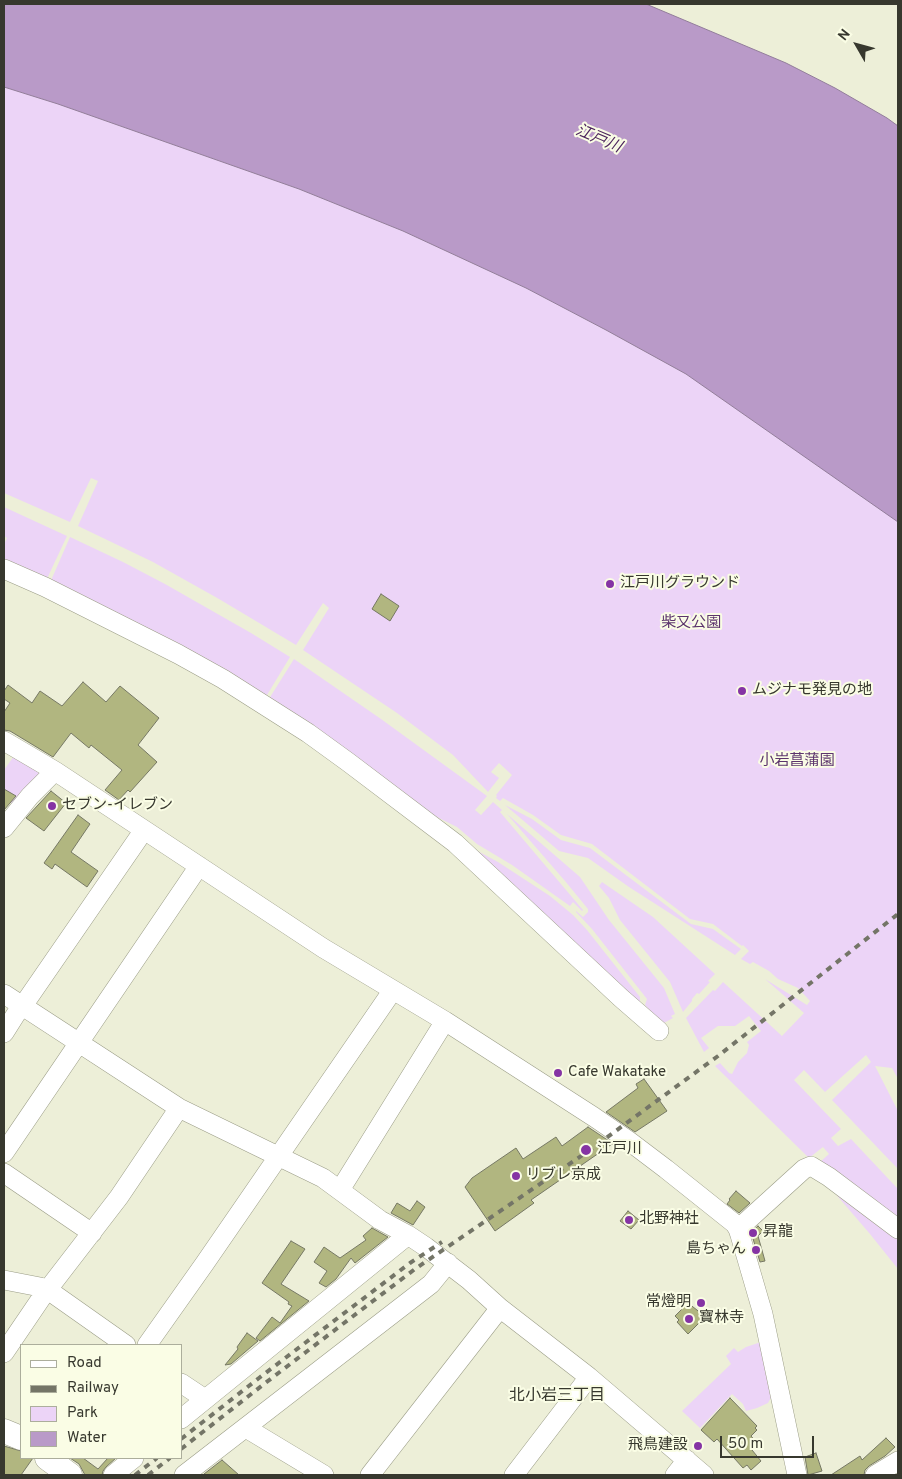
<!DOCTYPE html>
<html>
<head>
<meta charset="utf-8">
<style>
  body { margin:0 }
  #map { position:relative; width:902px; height:1479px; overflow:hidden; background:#edefd8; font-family:Overpass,sans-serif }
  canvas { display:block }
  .frame { position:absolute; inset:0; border:5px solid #37382e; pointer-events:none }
  .legend { position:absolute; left:20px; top:1344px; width:162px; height:115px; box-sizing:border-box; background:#fafde5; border:1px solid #acae9c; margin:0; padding:6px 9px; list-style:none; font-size:15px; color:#37382e }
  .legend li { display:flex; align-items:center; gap:10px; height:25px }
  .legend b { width:25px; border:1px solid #acae9c }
  .north { position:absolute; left:832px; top:20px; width:50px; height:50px; -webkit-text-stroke:4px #fafde5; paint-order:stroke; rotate:308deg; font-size:14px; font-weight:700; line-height:20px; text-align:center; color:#37382e }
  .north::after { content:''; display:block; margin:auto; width:18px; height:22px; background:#37382e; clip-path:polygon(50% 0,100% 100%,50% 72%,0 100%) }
  .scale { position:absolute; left:720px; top:1436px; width:94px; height:22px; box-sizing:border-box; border:2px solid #37382e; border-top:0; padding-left:6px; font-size:15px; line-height:18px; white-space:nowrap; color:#37382e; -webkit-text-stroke:4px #fafde5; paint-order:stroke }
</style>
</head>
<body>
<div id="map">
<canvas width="902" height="1479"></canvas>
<div class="frame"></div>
<ul class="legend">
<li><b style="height:6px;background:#fff"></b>Road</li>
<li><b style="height:6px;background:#747567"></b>Railway</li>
<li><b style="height:14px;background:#ecd4f7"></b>Park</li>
<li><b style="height:14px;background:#b99ac8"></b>Water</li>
</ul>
<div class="north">N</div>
<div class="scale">50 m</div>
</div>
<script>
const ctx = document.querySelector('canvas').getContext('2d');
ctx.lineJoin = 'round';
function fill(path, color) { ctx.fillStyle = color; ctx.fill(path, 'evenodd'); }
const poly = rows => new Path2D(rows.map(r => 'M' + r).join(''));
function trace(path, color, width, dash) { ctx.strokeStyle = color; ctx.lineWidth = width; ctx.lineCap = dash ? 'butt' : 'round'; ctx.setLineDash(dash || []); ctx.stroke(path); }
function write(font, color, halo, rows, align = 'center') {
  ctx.font = font + ' Overpass,"Noto Sans JP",sans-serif'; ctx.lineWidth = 4; ctx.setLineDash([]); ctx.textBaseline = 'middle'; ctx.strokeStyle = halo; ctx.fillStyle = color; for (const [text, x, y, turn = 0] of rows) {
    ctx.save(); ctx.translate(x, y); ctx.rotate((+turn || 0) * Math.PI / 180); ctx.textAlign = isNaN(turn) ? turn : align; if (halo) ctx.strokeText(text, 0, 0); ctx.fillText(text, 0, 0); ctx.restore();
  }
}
const green = poly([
  [4,87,58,104,299,189,403,231,526,288,606,330,686,374,898,521,898,1079,892,1068,875,1066,898,1111,898,1169,832,1100,871,1062,866,1055,825,1092,804,1070,794,1080,841,1129,831,1138,838,1146,851,1139,898,1189,898,1224,820,1162,829,1154,823,1147,809,1158,715,1066,720,1063,729,1073,732,1074,738,1062,747,1053,749,1045,747,1042,761,1031,749,1016,735,1026,718,1026,701,1038,709,1048,704,1052,686,1018,713,990,715,991,723,982,782,1036,804,1013,765,979,807,1005,810,1001,798,988,778,979,769,971,753,962,750,964,741,959,749,951,743,945,742,946,713,924,690,919,592,844,561,835,533,815,503,798,500,801,496,798,497,796,496,795,512,775,499,763,491,772,499,778,488,792,453,755,397,713,303,650,329,608,323,603,296,645,219,599,153,562,78,526,98,481,91,478,70,522,4,493],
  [4,507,67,536,45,583,4,564,4,544,7,538,4,536],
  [70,537,123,562,165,584,251,633,290,657,264,700,49,585],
  [294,659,381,719,487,796,475,810,481,815,493,802,502,810,500,812,583,910,582,911,573,902,570,906,512,865,477,844,457,827,431,814,267,702],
  [14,756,43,773,16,806,4,798,4,770],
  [505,805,532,819,561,840,590,848,691,924,713,929,741,949,735,955,629,887,588,858,559,851],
  [507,814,580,877,609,920,664,988,675,1014,671,1016,673,1018,662,1024,645,1005,647,999,592,929,576,912,576,911,583,917,588,912,588,909,565,881],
  [474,849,498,862,550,896,573,915,587,930,640,997,640,1001,638,1005],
  [602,882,653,917,715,974,708,981,710,982,699,994,697,993,692,999,692,1001,683,1012,670,982,620,920,609,898,599,886],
  [827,1184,898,1235,898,1269,870,1234],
  [761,1342,773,1394,768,1403,757,1408,746,1411,743,1404,732,1394,700,1428,682,1411,731,1364,726,1356,734,1348,738,1352,746,1347]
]);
const water = poly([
  [4,4,646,4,786,63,835,88,887,118,898,126,898,522,686,374,606,330,526,288,403,231,299,189,58,104,4,87,4,4]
]);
const building = poly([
  [381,594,399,606,390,621,372,609,381,594],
  [83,682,106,702,120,686,159,718,138,745,157,762,130,792,128,790,119,800,105,790,122,770,91,745,89,748,71,733,53,757,10,731,4,730,4,712,10,703,4,699,4,691,8,685,32,703,40,691,62,706,83,682],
  [4,789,16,796,4,810,4,789],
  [51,791,66,803,44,831,26,818,51,791],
  [78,815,90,824,71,852,98,871,87,887,55,864,52,869,44,863,78,815],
  [644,1079,667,1111,635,1132,606,1112,638,1088,636,1084,644,1079],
  [588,1127,615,1145,612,1144,531,1200,534,1203,495,1231,465,1187,472,1178,516,1148,523,1159,556,1137,562,1146,588,1127],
  [736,1191,750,1203,739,1213,727,1204,730,1200,729,1199,736,1191],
  [417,1201,425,1207,413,1225,391,1213,397,1203,410,1211,417,1201],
  [628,1211,639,1220,631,1229,620,1221,628,1211],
  [758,1226,763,1231,758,1236,765,1261,760,1262,751,1232,758,1226],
  [372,1228,388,1237,355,1263,351,1258,336,1279,326,1287,319,1283,327,1271,314,1262,324,1247,340,1258,366,1240,363,1236,372,1228],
  [291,1241,305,1249,281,1284,309,1301,260,1341,256,1338,272,1317,280,1323,292,1306,288,1304,289,1302,262,1283,291,1241],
  [688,1303,702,1314,700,1316,703,1319,688,1334,677,1322,679,1320,675,1316,688,1303],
  [247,1333,258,1341,231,1364,225,1365,238,1349,237,1347,247,1333],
  [730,1398,757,1426,755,1428,757,1430,751,1436,758,1444,752,1450,761,1461,751,1470,747,1465,743,1468,717,1439,714,1442,701,1430,730,1398],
  [886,1438,895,1447,885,1456,869,1466,865,1470,864,1475,831,1475,860,1456,862,1460,886,1438],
  [4,1446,21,1451,21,1458,33,1458,21,1475,4,1475,4,1446],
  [816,1453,822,1471,808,1475,805,1457,816,1453],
  [70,1458,83,1458,98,1469,108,1458,116,1458,106,1467,103,1471,102,1475,85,1475,79,1464,70,1458],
  [222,1460,239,1475,203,1475,204,1474,222,1460]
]);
const minor = poly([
  [4,569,45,587,178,654,223,679,308,733,348,762,455,843,621,998,659,1031],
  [4,741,55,771,323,948,445,1021,594,1117,629,1141,666,1169,735,1224,738,1229,740,1235,763,1314,797,1475],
  [4,828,30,796,55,771],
  [4,994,179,1108,323,1178,380,1220,408,1235,426,1247,469,1280,500,1308,589,1377,704,1475],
  [22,1007,144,830],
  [4,1033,21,1006],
  [4,1153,199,866],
  [4,1173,92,1233],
  [340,1190,445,1021],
  [738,1229,804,1169,811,1166,829,1177,898,1229],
  [4,1280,40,1287,48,1290,126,1345],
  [147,1345,205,1263,393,990],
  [4,1353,42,1297,119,1197,179,1108],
  [181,1383,205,1399],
  [181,1419,408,1235],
  [246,1428,324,1475],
  [113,1475,134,1458],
  [184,1475,431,1284,448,1263],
  [370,1475,500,1308],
  [514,1475,589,1377],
  [675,1475,687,1460],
  [875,1475,898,1461]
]);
const major = poly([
  [4,1431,21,1438],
  [47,1458,70,1475]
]);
const rail = poly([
  [181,1439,259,1378,410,1263,442,1242],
  [181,1449,264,1384,415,1269,587,1152,718,1056,898,914],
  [135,1475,157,1458],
  [148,1475,170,1458]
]);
const markers = [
  [610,584,5,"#8534a4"],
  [742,691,5,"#8534a4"],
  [52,806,5,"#8534a4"],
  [558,1073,5,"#8534a4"],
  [586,1150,6,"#8534a4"],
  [516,1176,5,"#8534a4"],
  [629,1220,5,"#8534a4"],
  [753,1233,5,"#8534a4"],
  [756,1250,5,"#8534a4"],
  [701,1303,5,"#8534a4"],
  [689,1319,5,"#8534a4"],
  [698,1446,5,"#8534a4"]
];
const poiNames = [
  ["江戸川グラウンド",620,584],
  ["ムジナモ発見の地",752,691],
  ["セブン-イレブン",62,806],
  ["Cafe Wakatake",568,1073],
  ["江戸川",597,1150],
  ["リブレ京成",526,1176],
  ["北野神社",639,1220],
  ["昇龍",763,1233],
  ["島ちゃん",746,1250,"right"],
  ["常燈明",691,1303,"right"],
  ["寶林寺",699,1319],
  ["飛鳥建設",688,1446,"right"]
];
const parkNames = [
  ["柴又公園",691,624],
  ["小岩菖蒲園",797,762]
];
const waterNames = [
  ["江戸川",598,140,23]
];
const neighbourhoodNames = [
  ["北小岩三丁目",557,1397]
];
fill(green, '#ecd4f7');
fill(water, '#b99ac8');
trace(water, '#927d9a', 1);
fill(building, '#b1b680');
trace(building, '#767864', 1);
trace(minor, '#9a9c86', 20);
trace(major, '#9a9c86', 25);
trace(minor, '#fff', 19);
trace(major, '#fff', 24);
trace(rail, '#747567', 4, [6, 6]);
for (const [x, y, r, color] of markers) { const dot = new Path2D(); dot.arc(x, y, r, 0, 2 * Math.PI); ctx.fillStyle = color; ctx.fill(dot); trace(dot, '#fafde5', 2); }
write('15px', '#37382e', '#fafde5', poiNames, 'left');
write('15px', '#5c346d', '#fafde5', parkNames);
write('italic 16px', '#4d255d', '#fafde5', waterNames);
write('16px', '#37382e', '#fafde5', neighbourhoodNames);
</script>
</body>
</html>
